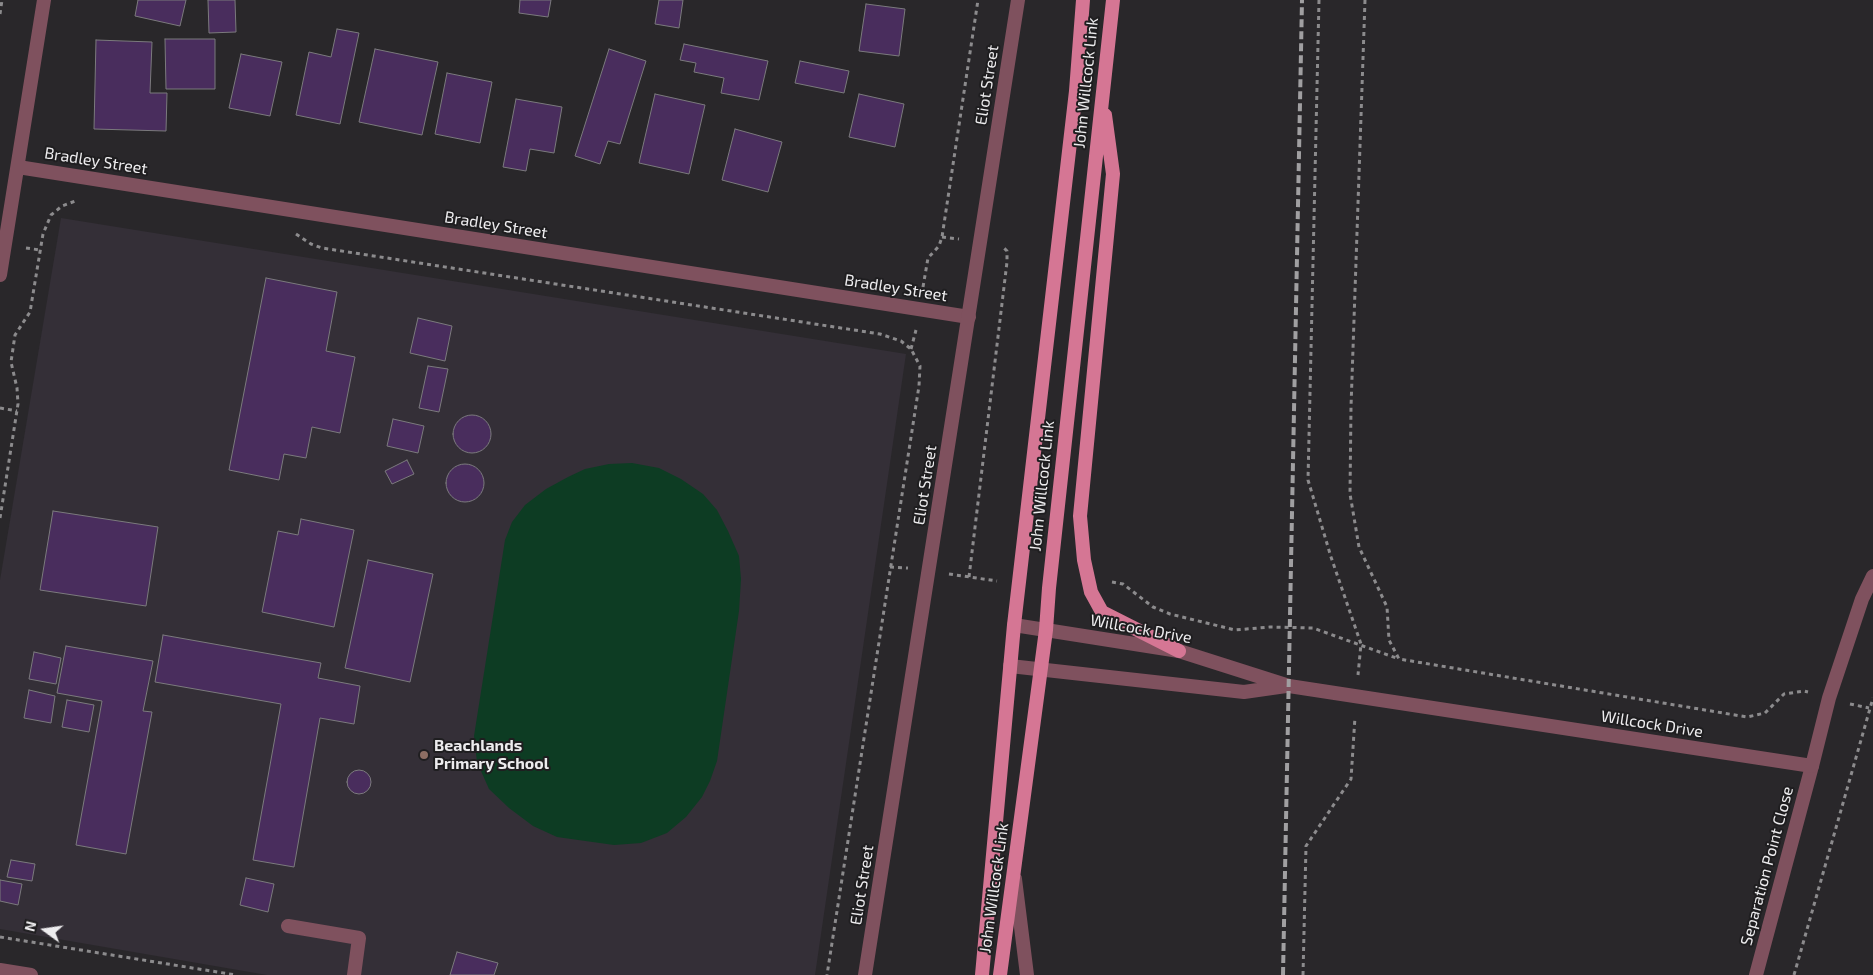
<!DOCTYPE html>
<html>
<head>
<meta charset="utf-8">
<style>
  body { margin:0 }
  #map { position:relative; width:1873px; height:975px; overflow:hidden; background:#29272a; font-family:"Exo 2",sans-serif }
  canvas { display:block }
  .north { position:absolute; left:20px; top:905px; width:50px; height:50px; -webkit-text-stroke:4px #1f1e20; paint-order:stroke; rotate:284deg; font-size:14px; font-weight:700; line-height:20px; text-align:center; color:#edecee }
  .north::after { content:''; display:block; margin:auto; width:18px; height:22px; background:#edecee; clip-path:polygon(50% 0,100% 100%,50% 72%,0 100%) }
</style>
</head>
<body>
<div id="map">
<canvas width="1873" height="975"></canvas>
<div class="north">N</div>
</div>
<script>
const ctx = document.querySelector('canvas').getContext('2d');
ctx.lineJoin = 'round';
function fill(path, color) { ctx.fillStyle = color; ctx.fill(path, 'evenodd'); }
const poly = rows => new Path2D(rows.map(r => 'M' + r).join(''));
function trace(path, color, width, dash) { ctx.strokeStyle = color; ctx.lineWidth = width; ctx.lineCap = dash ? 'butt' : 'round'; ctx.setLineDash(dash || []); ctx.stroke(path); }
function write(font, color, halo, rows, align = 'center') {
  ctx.font = font + ' "Exo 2",sans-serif'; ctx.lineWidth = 4; ctx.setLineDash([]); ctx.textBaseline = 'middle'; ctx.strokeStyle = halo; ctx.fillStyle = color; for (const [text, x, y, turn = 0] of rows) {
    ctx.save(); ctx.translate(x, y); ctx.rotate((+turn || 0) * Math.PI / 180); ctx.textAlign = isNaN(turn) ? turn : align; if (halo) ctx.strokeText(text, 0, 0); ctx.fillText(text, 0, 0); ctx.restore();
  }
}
const built = poly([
  [61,218,906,354,815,975,267,975,0,929,0,580]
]);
const green = poly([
  [632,463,659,468,681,479,703,494,717,510,728,531,739,556,741,579,739,611,717,761,710,781,702,797,686,817,667,833,641,843,614,845,557,837,533,826,509,808,489,789,477,762,474,736,505,540,512,522,525,505,546,489,568,477,585,469,609,464]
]);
const building = poly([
  [138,0,186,0,180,26,135,16,138,0],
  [208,0,235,0,236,32,209,33,208,0],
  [520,0,551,0,548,17,519,13,520,0],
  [659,0,683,0,679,28,655,24,659,0],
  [866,4,905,9,899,56,859,51,866,4],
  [337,29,359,33,340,124,296,115,309,52,331,57,337,29],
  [165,39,215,39,215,89,166,89,165,39],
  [96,40,152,42,150,93,167,93,166,131,94,129,96,40],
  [684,44,768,61,759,100,721,93,724,78,694,72,696,63,680,60,684,44],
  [375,49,438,62,422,135,359,122,375,49],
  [609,49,646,61,620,144,608,141,600,164,575,156,609,49],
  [241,54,282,62,270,116,229,108,241,54],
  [800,61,849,71,844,93,795,83,800,61],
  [447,73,492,82,480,143,435,134,447,73],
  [655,94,705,105,689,174,639,163,655,94],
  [859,94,904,104,895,147,849,137,859,94],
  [516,99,562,107,554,153,530,149,526,171,503,167,516,99],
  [735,129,782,142,768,192,722,180,735,129],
  [266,278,337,292,326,351,355,357,340,433,312,427,306,458,284,454,279,480,229,470,266,278],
  [418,318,452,326,445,361,410,353,418,318],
  [428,366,448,369,439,412,419,408,428,366],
  '453 434a19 19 0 1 1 38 0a19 19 0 1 1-38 0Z',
  [393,419,424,426,418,453,387,446,393,419],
  [407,460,414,474,392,484,385,471,407,460],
  '446 483a19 19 0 1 1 38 0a19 19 0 1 1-38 0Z',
  [53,511,158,527,146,606,40,590,53,511],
  [301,519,354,530,334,627,262,612,278,531,298,535,301,519],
  [368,560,433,574,410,682,345,668,368,560],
  [163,635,321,663,318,678,360,686,354,724,320,718,294,867,253,860,281,704,155,682,163,635],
  [66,646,153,661,143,711,152,712,126,854,76,845,102,701,57,693,66,646],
  [34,652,61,658,56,684,29,679,34,652],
  [29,690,55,696,51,723,24,718,29,690],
  [67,700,94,705,89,732,62,727,67,700],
  '347 782a12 12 0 1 1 24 0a12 12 0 1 1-24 0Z',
  [11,860,35,864,32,881,7,877,11,860],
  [246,878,274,884,268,912,240,905,246,878],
  [0,880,22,884,18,905,0,901,0,880],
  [457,952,498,963,494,975,450,975,457,952]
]);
const path = poly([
  [1319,0,1308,480,1331,557,1361,644,1358,675],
  [1365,0,1351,407,1350,494,1359,547,1387,607,1389,640,1399,659,1747,717,1765,713,1784,694,1804,691,1808,692],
  [0,14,2,0],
  [296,234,311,244,322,248,880,334,901,341,911,349,920,366,919,386,827,975],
  [942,237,959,239],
  [26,248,40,250],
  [923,287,928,258,939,246,942,237,978,0],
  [911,349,916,330],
  [0,408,17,411],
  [0,518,18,404,17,388,11,362,15,335,30,312,43,234,51,215,62,206,78,200],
  [890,567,908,568],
  [949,574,997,581],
  [969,577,1007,262,1007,251,1002,246],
  [1112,582,1123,584,1153,607,1170,614,1235,630,1270,627,1313,628,1399,659],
  [1850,704,1869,708],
  [0,937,236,975],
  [1303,975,1306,846,1351,779,1355,717],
  [1794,975,1873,698]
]);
const service = poly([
  [1015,879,1027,975],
  [288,926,359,938,354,975]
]);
const minor = poly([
  [18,167,969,317],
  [0,275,44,0],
  [0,970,31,975],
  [1756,975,1812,766]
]);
const tertiary = poly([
  [1014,625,1179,651,1289,686,1812,766,1829,698,1862,599,1873,576],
  [1010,666,1244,692,1286,686],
  [865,975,1018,0]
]);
const primary = poly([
  [1105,115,1113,174,1080,516,1084,560,1091,592,1102,612,1179,651],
  [982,975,1014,625,1076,91,1083,0],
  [1000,975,1046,630,1049,588,1113,0]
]);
const rail = poly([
  [1283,975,1302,0]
]);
const markers = [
  [424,755,5,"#8d6e63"]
];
const streetNames = [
  ["John Willcock Link",1086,83,-84],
  ["Eliot Street",987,85,-81],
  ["Bradley Street",96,161,9],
  ["Bradley Street",496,225,9],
  ["Bradley Street",896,288,9],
  ["Eliot Street",925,485,-81],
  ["John Willcock Link",1042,486,-84],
  ["Willcock Drive",1141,629,10],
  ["Willcock Drive",1652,724,9],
  ["Separation Point Close",1767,866,-75],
  ["Eliot Street",862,885,-81],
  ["John Willcock Link",994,888,-82]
];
const poiNames = [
  ["Beachlands",434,746],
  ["Primary School",434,764]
];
fill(built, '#342f37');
fill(green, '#0d3c23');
fill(building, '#492d5d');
trace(building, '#7b7a7d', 1);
trace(path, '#8c8b8d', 3, [4, 4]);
trace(service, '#7f515e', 14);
trace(minor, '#7f515e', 14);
trace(tertiary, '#7f515e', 14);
trace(primary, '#d57694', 14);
trace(rail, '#a09fa1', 4, [8, 4]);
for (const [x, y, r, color] of markers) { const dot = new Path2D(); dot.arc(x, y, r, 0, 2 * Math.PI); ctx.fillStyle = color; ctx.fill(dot); trace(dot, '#1f1e20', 2); }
write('16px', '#edecee', '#1f1e20', streetNames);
write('bold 16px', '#edecee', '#1f1e20', poiNames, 'left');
</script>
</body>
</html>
